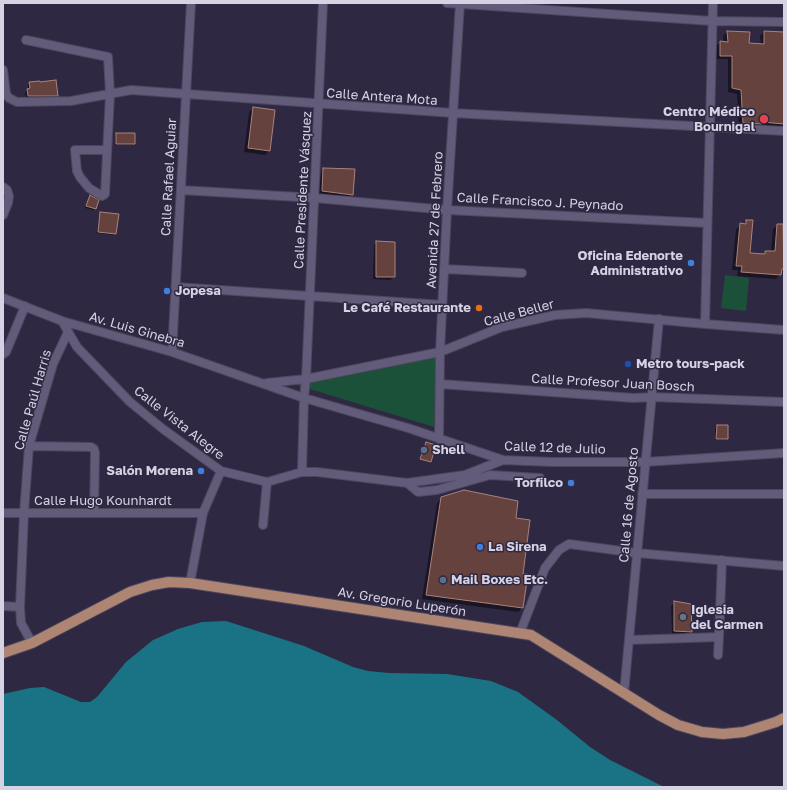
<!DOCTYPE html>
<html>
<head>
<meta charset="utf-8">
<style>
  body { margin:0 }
  #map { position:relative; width:787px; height:790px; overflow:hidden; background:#2f2843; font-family:"Golos Text",sans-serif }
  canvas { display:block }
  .frame { position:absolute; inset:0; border:4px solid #d5d2e4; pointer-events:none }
</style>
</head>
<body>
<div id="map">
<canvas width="787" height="790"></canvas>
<div class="frame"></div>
</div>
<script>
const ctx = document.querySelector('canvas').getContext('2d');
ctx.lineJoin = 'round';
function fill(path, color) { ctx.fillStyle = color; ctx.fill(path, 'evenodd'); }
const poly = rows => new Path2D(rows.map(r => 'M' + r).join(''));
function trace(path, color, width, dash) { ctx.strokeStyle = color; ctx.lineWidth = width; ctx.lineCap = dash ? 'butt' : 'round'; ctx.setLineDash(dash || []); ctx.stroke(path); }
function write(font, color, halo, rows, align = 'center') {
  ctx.font = font + ' "Golos Text",sans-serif'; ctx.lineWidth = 3; ctx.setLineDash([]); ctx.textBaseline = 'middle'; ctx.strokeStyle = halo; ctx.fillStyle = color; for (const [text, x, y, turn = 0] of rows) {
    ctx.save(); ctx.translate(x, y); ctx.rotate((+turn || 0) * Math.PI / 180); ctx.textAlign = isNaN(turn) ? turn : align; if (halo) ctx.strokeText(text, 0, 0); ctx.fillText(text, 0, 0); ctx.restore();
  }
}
const green = poly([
  [725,275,749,278,746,311,721,308],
  [436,355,434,427,287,382]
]);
const water = poly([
  [226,621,304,646,353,667,368,671,389,673,447,674,491,681,518,692,557,720,590,747,610,760,664,787,3,787,3,694,30,688,44,687,81,702,90,702,97,697,126,662,153,640,178,629,202,622]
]);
const shadow = poly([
  [727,32,748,44,761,45,760,36,764,32,784,33,784,129,739,127,737,94,728,92,728,59,716,59,716,46,721,42,724,42,723,36],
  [29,83,57,95,55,97,26,98,25,92,28,89,28,85],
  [253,108,270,150,265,155,244,152,249,113],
  [116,134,134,143,132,145,115,145,115,136],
  [324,169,352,194,349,197,319,194,321,172],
  [90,196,96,208,94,210,85,208],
  [101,213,115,233,113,235,97,233,99,215],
  [747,221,749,254,762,255,765,252,771,252,773,229,778,225,784,228,784,270,776,279,737,276,738,270,732,270,736,229],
  [377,242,394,277,390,280,373,279,374,245],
  [717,426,727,439,725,440,715,440,715,428],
  [442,498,515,519,521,575,527,575,522,608,518,612,422,599,437,503],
  [674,603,690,604,691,632,688,635,672,634,671,606]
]);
const building = poly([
  [727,31,750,32,749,43,764,44,764,31,784,32,784,124,762,122,762,124,743,123,741,90,732,88,732,56,720,56,720,41,728,42,727,31],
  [56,80,58,96,28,96,27,89,30,88,29,82,40,81,40,82,56,80],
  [253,107,275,110,270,151,248,148,253,107],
  [116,133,135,133,135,144,116,144,116,133],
  [323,168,355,169,353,195,322,191,323,168],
  [90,195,99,200,96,209,86,206,90,195],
  [100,212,119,214,116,234,98,232,100,212],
  [746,220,753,220,750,253,765,254,765,251,775,251,777,224,783,224,784,269,782,269,781,275,741,272,742,266,736,266,740,223,746,224,746,220],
  [376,241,395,242,395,277,376,277,376,241],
  [717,425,728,425,728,439,716,439,717,425],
  [426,442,436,445,431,462,420,459,426,442],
  [464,490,518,501,516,518,530,520,523,574,528,574,523,608,426,595,441,497,464,490],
  [674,601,691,604,692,632,674,631,674,601]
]);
const minor = poly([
  [447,3,712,21,784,22],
  [26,40,108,57,110,94,105,194,102,196,89,188,80,177,77,171,75,150,107,150],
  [3,70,6,94,9,98,17,102,71,101,131,90,453,113,784,131],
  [3,187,7,190,9,196,8,203,3,215],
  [181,190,315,198,447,210,707,223],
  [444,269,522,273],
  [176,287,443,305],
  [3,298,62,321,172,352,304,398,408,428,503,460,552,462,645,462,784,453],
  [62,321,77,347,130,402,163,429,221,471,267,482,302,472,317,472,407,483,465,475,503,460],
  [705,324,713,3],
  [172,352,191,3],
  [3,354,6,352,25,306],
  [267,383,306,379,440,352,502,327,555,315,586,313,705,324,784,330],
  [440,384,634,398,652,397,784,402],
  [439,439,440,352,447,210,460,3],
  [29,446,91,447,94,449,95,453,94,513],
  [302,472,304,398,306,379,323,3],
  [407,483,418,492,437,490,490,475,540,478],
  [642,494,784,494],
  [3,513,203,513],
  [263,525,267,482],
  [190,583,203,513,221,471],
  [3,606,20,607],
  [520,633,545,568,559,550,569,544,637,553,784,566],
  [629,640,719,637,722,560],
  [32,643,21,623,20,607,24,513,29,446,53,364,68,332],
  [718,655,719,637],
  [624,693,659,319]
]);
const major = poly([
  [3,653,32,643,130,592,152,585,169,582,190,583,531,635,659,715,678,725,702,732,723,734,744,732,776,722,784,718]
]);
const markers = [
  [764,119,5,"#e0444e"],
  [691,263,4,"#3f7fe0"],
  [167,291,4,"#3f7fe0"],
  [479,308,4,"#e8710a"],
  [628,364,4,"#1a4fb4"],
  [424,450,4,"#5c6f8a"],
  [201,471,4,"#3f7fe0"],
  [571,483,4,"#3f7fe0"],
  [480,547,4,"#3f7fe0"],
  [443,580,4,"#5c6f8a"],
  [683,617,4,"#6b7280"]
];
const streetNames = [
  ["Calle Antera Mota",382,97,4],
  ["Calle Rafael Aguiar",169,177,-87],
  ["Calle Presidente Vásquez",303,190,-87],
  ["Calle Francisco J. Peynado",540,202,3],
  ["Avenida 27 de Febrero",435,220,-87],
  ["Calle Beller",519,313,-15],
  ["Av. Luis Ginebra",137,330,16],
  ["Calle Profesor Juan Bosch",613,383,3],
  ["Calle Paúl Harris",33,400,-74],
  ["Calle Vista Alegre",179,423,38],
  ["Calle 12 de Julio",555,448,2],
  ["Calle Hugo Kounhardt",103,501],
  ["Calle 16 de Agosto",629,505,-85],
  ["Av. Gregorio Luperón",402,602,9]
];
const poiNames = [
  ["Centro Médico",755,112,"right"],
  ["Bournigal",755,127,"right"],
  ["Oficina Edenorte",683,256,"right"],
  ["Administrativo",683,271,"right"],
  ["Jopesa",175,291],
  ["Le Café Restaurante",471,308,"right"],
  ["Metro tours-pack",636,364],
  ["Shell",432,450],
  ["Salón Morena",193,471,"right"],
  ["Torfilco",563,483,"right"],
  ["La Sirena",488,547],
  ["Mail Boxes Etc.",451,580],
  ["Iglesia",691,610],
  ["del Carmen",691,625]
];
fill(green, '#1a5138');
fill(water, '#1a7384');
fill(shadow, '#0007');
fill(building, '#65423e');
trace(building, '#aa827d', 1);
trace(minor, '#4c465d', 10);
trace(major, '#4c465d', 12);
trace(minor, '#625b7a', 8);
trace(major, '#ae8573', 10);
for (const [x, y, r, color] of markers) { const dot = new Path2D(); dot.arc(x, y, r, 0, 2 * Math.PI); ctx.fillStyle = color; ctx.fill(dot); trace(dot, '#2f2843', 1.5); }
write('13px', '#d5d2e4', '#2f2843', streetNames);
write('bold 13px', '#d5d2e4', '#2f2843', poiNames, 'left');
</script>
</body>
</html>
